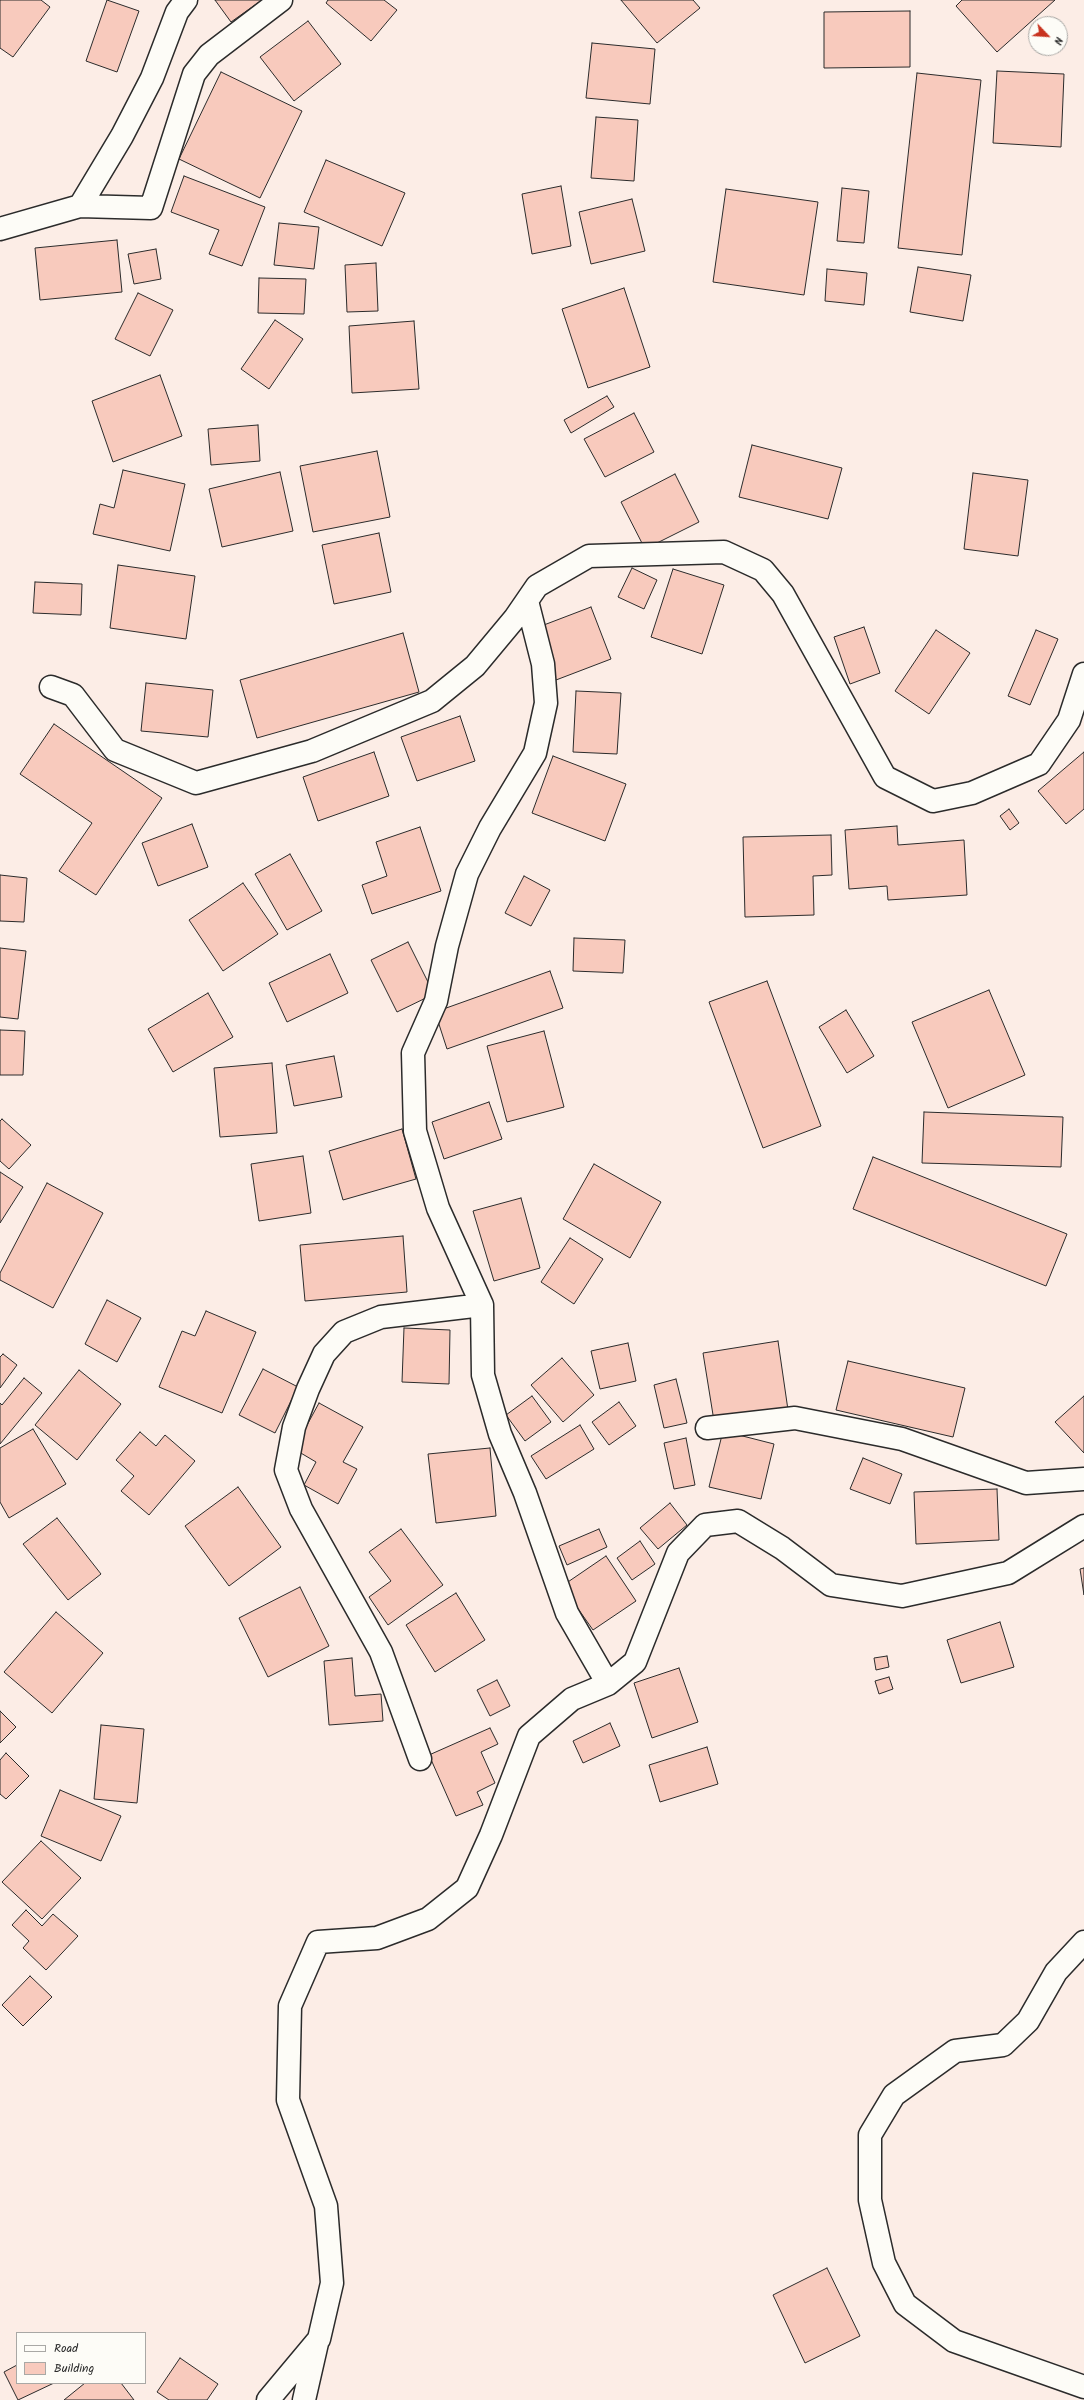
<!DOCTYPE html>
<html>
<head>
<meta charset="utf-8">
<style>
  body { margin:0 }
  #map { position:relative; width:1084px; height:2400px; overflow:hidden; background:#fcede6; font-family:Kalam,sans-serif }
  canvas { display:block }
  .legend { position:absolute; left:16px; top:2332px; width:130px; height:52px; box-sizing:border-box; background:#fdfcf7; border:1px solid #a9a8a5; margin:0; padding:5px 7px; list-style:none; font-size:12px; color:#2b2b2b }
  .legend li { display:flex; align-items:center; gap:8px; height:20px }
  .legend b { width:20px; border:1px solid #a9a8a5 }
  .north { position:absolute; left:1028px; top:16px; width:40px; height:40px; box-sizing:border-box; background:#fdfcf7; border:1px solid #a9a8a5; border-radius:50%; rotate:115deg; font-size:11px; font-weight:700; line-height:16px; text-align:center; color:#2b2b2b }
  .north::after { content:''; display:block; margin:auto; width:14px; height:18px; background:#c8321e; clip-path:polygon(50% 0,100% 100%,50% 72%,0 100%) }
</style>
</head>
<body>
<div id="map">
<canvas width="1084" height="2400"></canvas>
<ul class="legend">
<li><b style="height:5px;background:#fdfcf7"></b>Road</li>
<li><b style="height:11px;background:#f8cabd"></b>Building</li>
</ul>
<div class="north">N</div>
</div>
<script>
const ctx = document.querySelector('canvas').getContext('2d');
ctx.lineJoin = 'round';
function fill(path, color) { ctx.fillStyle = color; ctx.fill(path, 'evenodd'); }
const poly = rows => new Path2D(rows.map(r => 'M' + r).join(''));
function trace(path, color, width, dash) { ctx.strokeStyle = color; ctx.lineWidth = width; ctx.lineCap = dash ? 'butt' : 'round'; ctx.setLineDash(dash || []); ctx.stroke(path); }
const building = poly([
  [0,0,41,0,50,7,13,57,0,48,0,0],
  [107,0,139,11,117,72,86,61,107,0],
  [215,0,262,0,231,22,215,0],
  [328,0,384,0,397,10,371,41,326,3,328,0],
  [621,0,693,0,700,8,657,43,621,0],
  [962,0,1055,0,997,52,956,6,962,0],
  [910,11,910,67,824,68,824,12,910,11],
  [308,21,341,64,294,101,260,57,308,21],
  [592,43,655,49,650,104,586,98,592,43],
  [997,71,1064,74,1061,147,993,143,997,71],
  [221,72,302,111,260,198,179,159,221,72],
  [917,73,981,80,962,255,898,248,917,73],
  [596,117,638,120,634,181,591,178,596,117],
  [326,160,405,193,382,246,304,212,326,160],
  [184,176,265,207,242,266,209,254,219,230,171,212,184,176],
  [561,186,571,246,532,254,522,194,561,186],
  [842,188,869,191,864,243,837,241,842,188],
  [726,189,818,202,804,295,713,282,726,189],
  [632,199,645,251,591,264,579,212,632,199],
  [279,223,319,227,314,269,274,265,279,223],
  [117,240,122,292,40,300,35,248,117,240],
  [156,249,161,279,134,284,128,254,156,249],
  [376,263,378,311,347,312,345,265,376,263],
  [918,267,971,275,963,321,910,312,918,267],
  [827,269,867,273,864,305,825,301,827,269],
  [259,278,306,279,304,314,258,313,259,278],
  [624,288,650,367,588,388,562,309,624,288],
  [138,293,173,310,150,356,115,339,138,293],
  [275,320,303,339,269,389,241,369,275,320],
  [414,321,419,389,352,393,349,326,414,321],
  [160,375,182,436,113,462,92,401,160,375],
  [607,396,614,407,571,433,564,420,607,396],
  [634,413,654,452,605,477,584,439,634,413],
  [258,425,260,461,211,465,208,429,258,425],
  [752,445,842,468,828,519,739,497,752,445],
  [377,451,390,517,313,532,300,466,377,451],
  [123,470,185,484,170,551,93,534,100,504,114,508,123,470],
  [280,472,293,531,222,547,209,489,280,472],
  [973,473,1028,480,1018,556,964,549,973,473],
  [675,474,699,522,645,549,621,502,675,474],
  [379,533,391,592,334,604,322,545,379,533],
  [118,565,195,576,186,639,110,628,118,565],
  [632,568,657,580,644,609,618,597,632,568],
  [673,569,724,585,702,654,651,637,673,569],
  [35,582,82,584,81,615,33,613,35,582],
  [591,607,611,659,556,680,536,628,591,607],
  [864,627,880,673,850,684,834,637,864,627],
  [936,630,970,653,929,714,895,691,936,630],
  [1036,630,1058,639,1030,705,1008,696,1036,630],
  [403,633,419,692,257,738,240,680,403,633],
  [146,683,213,690,208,737,141,731,146,683],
  [576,691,621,693,617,754,573,752,576,691],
  [460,716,475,761,417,781,401,737,460,716],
  [54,724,162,798,96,895,59,871,92,823,20,774,54,724],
  [374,752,389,796,318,821,303,777,374,752],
  [1084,752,1084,809,1066,824,1038,791,1084,752],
  [553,756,626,784,605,841,532,813,553,756],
  [1009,809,1019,823,1010,830,1000,816,1009,809],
  [192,824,208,867,158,886,142,843,192,824],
  [897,826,898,845,964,840,967,895,888,900,887,886,849,889,845,830,897,826],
  [420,827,441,891,372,914,362,885,387,876,376,842,420,827],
  [831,835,832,875,813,876,814,915,745,917,743,837,831,835],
  [290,854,322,911,287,930,255,874,290,854],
  [0,875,27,878,24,922,0,921,0,875],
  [524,876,550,890,531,926,505,913,524,876],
  [243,883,278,934,223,971,189,920,243,883],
  [574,938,625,940,623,973,573,971,574,938],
  [408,942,434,994,397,1012,371,960,408,942],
  [0,948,26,951,18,1019,0,1017,0,948],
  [330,954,348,993,287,1022,269,983,330,954],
  [550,971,563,1008,447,1049,435,1012,550,971],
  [767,981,821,1126,763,1148,709,1002,767,981],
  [989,990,1025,1075,948,1108,912,1022,989,990],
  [208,993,233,1037,173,1072,148,1029,208,993],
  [846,1010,874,1056,847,1073,819,1027,846,1010],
  [0,1030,25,1031,23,1075,0,1075,0,1030],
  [544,1031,564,1107,507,1122,487,1046,544,1031],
  [334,1056,342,1097,294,1106,286,1065,334,1056],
  [272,1063,277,1133,220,1137,214,1068,272,1063],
  [489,1102,502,1139,444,1159,432,1122,489,1102],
  [924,1112,1063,1117,1061,1167,922,1163,924,1112],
  [2,1119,31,1145,9,1169,0,1161,0,1121,2,1119],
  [402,1129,416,1179,343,1200,329,1151,402,1129],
  [303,1156,311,1213,259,1221,251,1164,303,1156],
  [873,1157,1067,1234,1046,1286,853,1209,873,1157],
  [594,1164,661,1202,630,1258,563,1219,594,1164],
  [0,1172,23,1187,0,1223,0,1172],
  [47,1183,103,1213,53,1308,0,1280,0,1273,47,1183],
  [521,1198,540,1268,494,1281,473,1211,521,1198],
  [403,1236,407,1292,305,1301,300,1245,403,1236],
  [570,1238,603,1259,574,1304,541,1282,570,1238],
  [107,1300,141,1318,117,1362,85,1344,107,1300],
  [206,1311,256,1332,222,1413,159,1387,182,1331,195,1336,206,1311],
  [404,1328,450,1330,449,1384,402,1382,404,1328],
  [778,1341,788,1410,714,1421,703,1353,778,1341],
  [628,1343,636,1381,600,1389,591,1351,628,1343],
  [3,1354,17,1365,0,1388,0,1357,3,1354],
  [562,1358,594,1395,563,1422,531,1385,562,1358],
  [848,1361,965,1388,953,1437,836,1410,848,1361],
  [263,1369,298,1387,275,1433,239,1415,263,1369],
  [79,1370,121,1404,77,1460,35,1425,79,1370],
  [24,1378,42,1393,0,1444,0,1403,2,1405,24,1378],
  [676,1379,687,1423,664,1428,654,1385,676,1379],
  [532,1396,551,1422,525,1441,506,1415,532,1396],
  [1084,1396,1084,1453,1055,1422,1084,1396],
  [619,1402,636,1426,609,1445,592,1422,619,1402],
  [319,1403,363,1427,343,1462,357,1469,338,1504,304,1485,316,1462,294,1449,319,1403],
  [580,1425,594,1449,546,1479,531,1456,580,1425],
  [33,1429,66,1484,9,1518,0,1502,0,1448,33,1429],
  [723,1431,774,1444,761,1499,709,1487,723,1431],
  [140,1432,156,1446,165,1435,195,1461,149,1515,121,1491,134,1476,116,1460,140,1432],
  [686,1438,695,1485,674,1489,664,1443,686,1438],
  [490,1448,496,1516,436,1523,428,1454,490,1448],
  [863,1458,902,1474,890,1504,850,1489,863,1458],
  [238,1487,281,1547,229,1586,185,1526,238,1487],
  [997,1489,999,1540,916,1544,914,1492,997,1489],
  [670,1503,687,1525,658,1549,640,1528,670,1503],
  [57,1518,101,1574,68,1600,23,1544,57,1518],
  [401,1529,443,1585,388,1625,369,1597,391,1581,369,1552,401,1529],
  [599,1529,607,1547,567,1565,559,1546,599,1529],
  [640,1541,655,1564,632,1580,617,1558,640,1541],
  [606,1556,636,1601,593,1630,562,1586,606,1556],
  [1084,1568,1084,1595,1080,1569,1084,1568],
  [300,1587,329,1646,268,1677,239,1618,300,1587],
  [456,1593,485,1640,435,1672,406,1625,456,1593],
  [56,1612,103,1653,52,1713,4,1672,56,1612],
  [1000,1622,1014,1667,961,1683,947,1640,1000,1622],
  [887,1656,889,1667,876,1670,874,1658,887,1656],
  [352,1658,355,1696,381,1694,383,1721,329,1725,324,1661,352,1658],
  [679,1668,698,1722,652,1738,634,1683,679,1668],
  [889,1677,893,1689,879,1694,875,1681,889,1677],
  [497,1680,510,1706,490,1716,477,1690,497,1680],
  [0,1711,16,1727,0,1743,0,1711],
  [610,1723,620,1746,583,1763,573,1741,610,1723],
  [101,1725,144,1729,137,1803,94,1799,101,1725],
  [490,1728,498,1744,481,1752,495,1783,477,1792,483,1805,456,1816,429,1755,490,1728],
  [707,1747,718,1784,660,1802,649,1765,707,1747],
  [6,1753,29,1776,6,1799,0,1794,0,1760,6,1753],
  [60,1790,121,1816,101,1861,41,1836,60,1790],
  [41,1841,81,1878,42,1919,2,1882,41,1841],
  [26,1910,42,1926,53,1914,78,1936,46,1970,23,1948,29,1941,12,1925,26,1910],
  [30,1976,52,1997,23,2026,2,2005,30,1976],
  [827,2268,860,2336,805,2363,773,2295,827,2268],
  [180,2358,218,2384,207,2400,169,2400,157,2392,180,2358],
  [17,2365,17,2383,54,2383,18,2400,4,2372,17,2365],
  [85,2383,121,2383,134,2400,64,2400,85,2383]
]);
const minor = poly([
  [80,206,122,136,152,78,177,12,186,0],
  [0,229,80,206,151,208,194,74,209,55,281,0],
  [527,601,543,664,546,703,535,753,490,828,467,874,447,946,436,1001,413,1053,415,1131,438,1208,482,1305,483,1375,500,1434,525,1493,567,1613,608,1684],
  [51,687,73,695,115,750,196,783,312,751,432,701,475,666,515,618,537,586,589,556,724,552,763,570,783,594,885,777,933,801,972,793,1039,764,1069,720,1084,674],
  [707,1428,795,1418,902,1439,1026,1483,1084,1479],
  [420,1759,381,1652,301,1509,286,1470,294,1427,308,1389,324,1354,344,1332,381,1317,482,1305],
  [1084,1942,1056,1972,1028,2021,1003,2045,955,2051,894,2095,870,2135,870,2200,884,2263,905,2304,954,2341,1084,2387],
  [268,2400,319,2339,332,2283,326,2206,288,2100,290,2006,318,1942,377,1938,428,1919,467,1888,491,1835,529,1736,572,1699,608,1684,635,1662,678,1553,705,1525,738,1521,782,1548,831,1585,902,1596,1008,1573,1084,1526],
  [304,2400,317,2343]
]);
fill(building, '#f8cabd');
trace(building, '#2b2b2b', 1);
trace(minor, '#2b2b2b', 25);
trace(minor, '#fdfcf7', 22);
</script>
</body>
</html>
